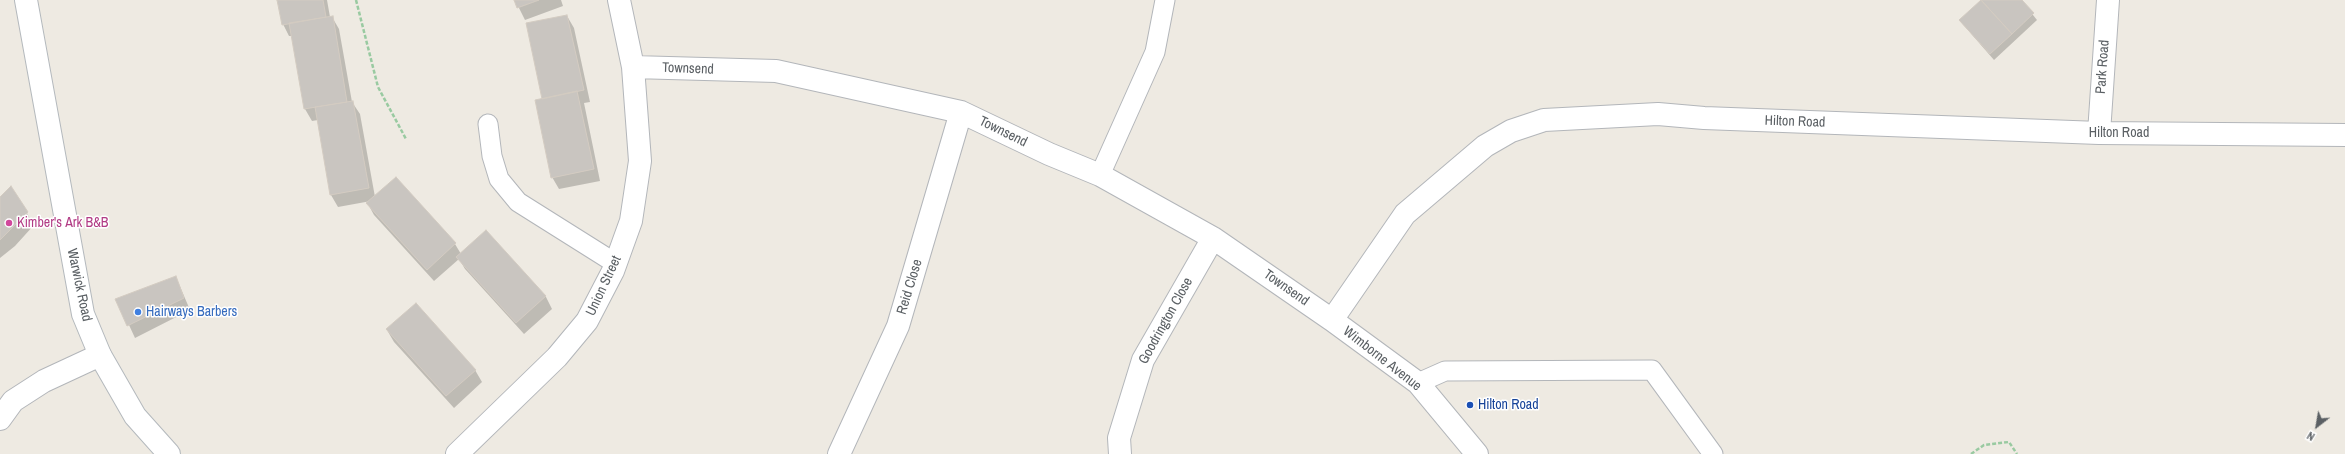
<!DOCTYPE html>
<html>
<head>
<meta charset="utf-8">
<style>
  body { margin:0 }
  #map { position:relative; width:2345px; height:454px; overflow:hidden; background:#eeeae2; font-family:"Archivo Narrow",sans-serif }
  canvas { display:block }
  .north { position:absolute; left:2297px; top:406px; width:40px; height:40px; -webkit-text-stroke:3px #fff; paint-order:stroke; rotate:211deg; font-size:11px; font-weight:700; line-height:16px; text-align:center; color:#5b6064 }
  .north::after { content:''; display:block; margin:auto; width:14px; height:18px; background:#5b6064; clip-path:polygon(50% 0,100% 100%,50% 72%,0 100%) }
</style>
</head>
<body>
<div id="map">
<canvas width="2345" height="454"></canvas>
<div class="north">N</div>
</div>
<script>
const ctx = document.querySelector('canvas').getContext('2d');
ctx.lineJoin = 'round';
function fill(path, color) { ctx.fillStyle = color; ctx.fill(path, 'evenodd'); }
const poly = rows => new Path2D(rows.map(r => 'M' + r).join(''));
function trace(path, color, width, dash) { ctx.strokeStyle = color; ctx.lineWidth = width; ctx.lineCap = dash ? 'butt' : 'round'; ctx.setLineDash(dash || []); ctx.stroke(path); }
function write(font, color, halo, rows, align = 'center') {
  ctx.font = font + ' "Archivo Narrow",sans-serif'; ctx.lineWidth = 3; ctx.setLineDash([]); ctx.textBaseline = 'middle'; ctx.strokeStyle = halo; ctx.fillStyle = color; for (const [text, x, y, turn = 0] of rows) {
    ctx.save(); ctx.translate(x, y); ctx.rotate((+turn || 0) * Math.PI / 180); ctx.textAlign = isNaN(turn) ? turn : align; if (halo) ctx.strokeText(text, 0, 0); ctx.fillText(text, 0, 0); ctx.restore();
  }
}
const shadow = poly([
  [278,0,327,0,330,17,332,17,339,29,352,102,360,114,375,197,396,178,455,244,461,254,486,232,546,297,552,309,524,334,465,269,459,259,434,281,374,215,368,204,371,201,338,207,331,195,318,120,312,121,305,109,292,36,289,36,283,24],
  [515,0,561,0,563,6,525,20],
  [1983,0,2021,0,2037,20,1994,60,1960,21],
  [567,16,574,28,590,102,584,103,600,181,559,189,552,177,543,100],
  [0,198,27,213,34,225,15,246,0,258],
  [176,277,190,310,135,338,117,299],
  [387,330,475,370,482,382,454,408,394,342]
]);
const building = poly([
  [277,0,323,0,326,17,282,25,277,0],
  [514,0,539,0,517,8,514,0],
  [1981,0,2022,0,2034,13,2012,34,1981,0],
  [1981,0,2012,34,1990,54,1959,20,1981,0],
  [567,15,584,90,542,99,526,23,567,15],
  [333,16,347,102,304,109,289,23,333,16],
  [577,91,594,169,551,178,535,100,577,91],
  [353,101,369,188,330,195,315,107,353,101],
  [396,177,456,243,427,270,366,203,396,177],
  [11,186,28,212,0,240,0,197,11,186],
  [486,230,546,296,516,323,456,257,486,230],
  [176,276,184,298,127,326,115,299,176,276],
  [416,303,476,370,446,396,386,329,416,303]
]);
const path = poly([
  [356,0,378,87,406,139],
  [1971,454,1984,445,2009,442,2017,454]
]);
const service = poly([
  [488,124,492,156,499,179,518,202,615,263],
  [1100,175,1155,52,1165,0],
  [1418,383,1445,371,1652,370,1713,454]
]);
const minor = poly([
  [633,67,776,71,961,112,1049,154,1100,175,1213,238,1332,320,1418,383,1477,454],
  [2099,133,2108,0],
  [1332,320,1405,214,1485,146,1511,131,1544,120,1658,114,1704,118,2099,133,2345,135],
  [0,419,13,401,44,381,100,355],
  [457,454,557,357,587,321,613,271,631,221,640,161,633,67,619,0],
  [839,454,898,326,961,112],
  [1120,454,1119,438,1143,360,1213,238]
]);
const secondary = poly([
  [26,0,83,314,100,355,135,416,169,454]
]);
const markers = [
  [9,223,4,"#d1479c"],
  [138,312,4,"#3f7fe0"],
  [1470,405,4,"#1a4fb4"]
];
const streetNames = [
  ["Park Road",2103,67,-86],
  ["Townsend",688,69,2],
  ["Hilton Road",1795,122,2],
  ["Townsend",1003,132,26],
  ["Hilton Road",2119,133],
  ["Warwick Road",79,285,78],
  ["Union Street",604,286,-65],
  ["Reid Close",910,287,-73],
  ["Townsend",1286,288,35],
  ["Goodrington Close",1166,321,-61],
  ["Wimborne Avenue",1382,359,38]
];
const hotelNames = [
  ["Kimber's Ark B&B",17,223]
];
const shopNames = [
  ["Hairways Barbers",146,312]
];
const transitNames = [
  ["Hilton Road",1478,405]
];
fill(shadow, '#0003');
fill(building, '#c9c5c0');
trace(building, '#d3cbc1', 1);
trace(service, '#b3b6ba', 21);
trace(minor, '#b3b6ba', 24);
trace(secondary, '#b4b9bd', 24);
trace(path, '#99caa1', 2.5, [4, 2]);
trace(service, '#fff', 19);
trace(minor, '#fff', 22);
trace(secondary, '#fff', 22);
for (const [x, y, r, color] of markers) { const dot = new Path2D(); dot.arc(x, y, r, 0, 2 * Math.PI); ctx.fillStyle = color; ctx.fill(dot); trace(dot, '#fff', 1.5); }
write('14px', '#5b6064', '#fff', streetNames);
write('14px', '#b23c85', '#fff', hotelNames, 'left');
write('14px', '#366cbe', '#fff', shopNames, 'left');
write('14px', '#164399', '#fff', transitNames, 'left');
</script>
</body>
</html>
